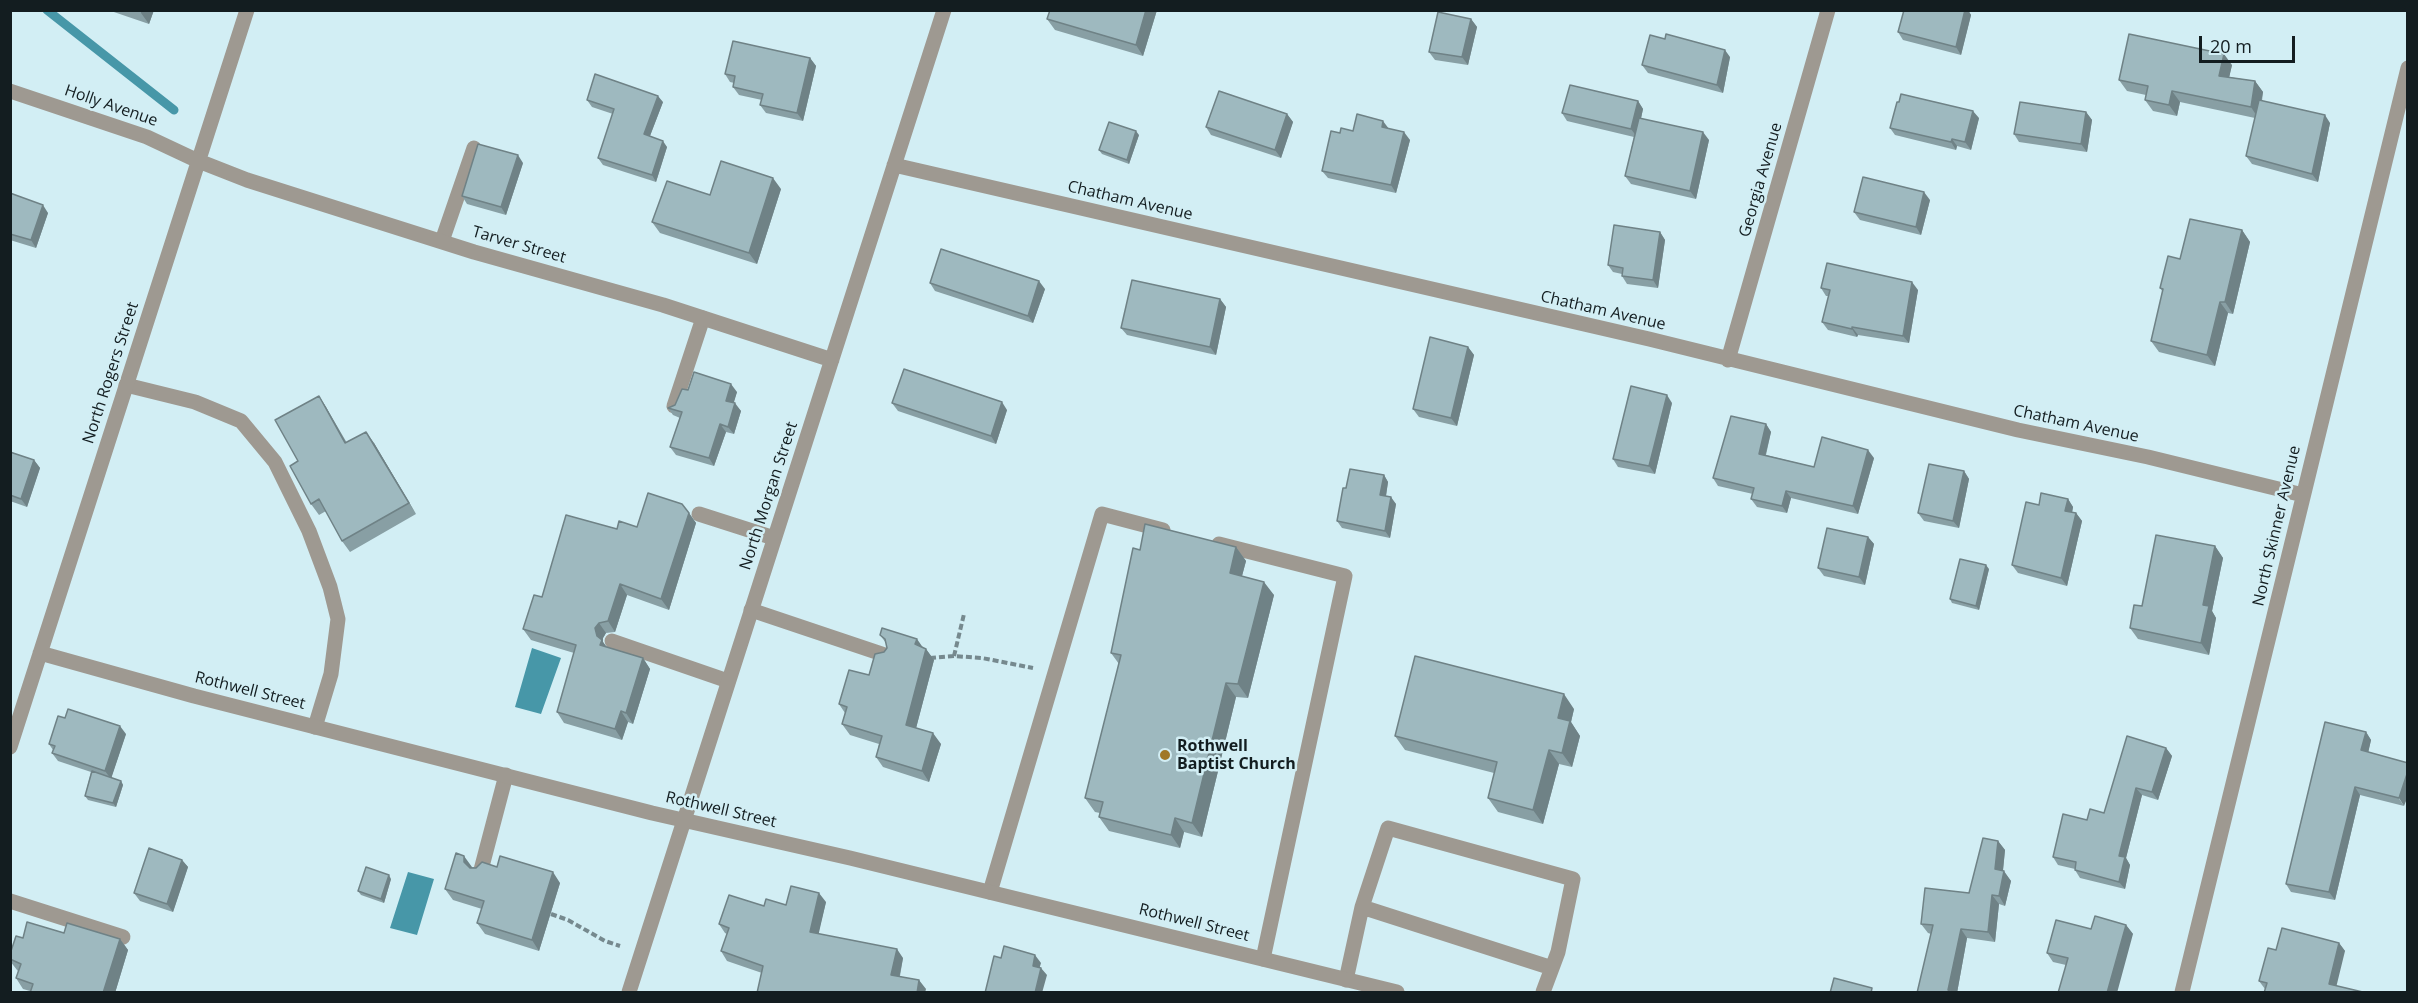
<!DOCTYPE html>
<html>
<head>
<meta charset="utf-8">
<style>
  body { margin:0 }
  #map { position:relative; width:2418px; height:1003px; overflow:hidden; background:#d2eef4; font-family:"Open Sans",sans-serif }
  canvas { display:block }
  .frame { position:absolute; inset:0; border:12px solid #131d20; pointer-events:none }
  .scale { position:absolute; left:2199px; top:36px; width:96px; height:27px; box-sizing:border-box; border:3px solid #131d20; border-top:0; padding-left:8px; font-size:18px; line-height:21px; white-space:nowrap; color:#131d20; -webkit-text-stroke:4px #d2eef4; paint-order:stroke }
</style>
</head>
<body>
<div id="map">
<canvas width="2418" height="1003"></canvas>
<div class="frame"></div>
<div class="scale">20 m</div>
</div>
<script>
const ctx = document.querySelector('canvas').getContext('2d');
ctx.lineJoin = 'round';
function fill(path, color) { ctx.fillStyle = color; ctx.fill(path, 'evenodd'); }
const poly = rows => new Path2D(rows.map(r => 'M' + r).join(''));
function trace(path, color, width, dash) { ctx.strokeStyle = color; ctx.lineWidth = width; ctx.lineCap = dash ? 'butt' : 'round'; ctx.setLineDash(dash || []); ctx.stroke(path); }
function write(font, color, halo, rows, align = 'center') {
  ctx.font = font + ' "Open Sans",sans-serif'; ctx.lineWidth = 5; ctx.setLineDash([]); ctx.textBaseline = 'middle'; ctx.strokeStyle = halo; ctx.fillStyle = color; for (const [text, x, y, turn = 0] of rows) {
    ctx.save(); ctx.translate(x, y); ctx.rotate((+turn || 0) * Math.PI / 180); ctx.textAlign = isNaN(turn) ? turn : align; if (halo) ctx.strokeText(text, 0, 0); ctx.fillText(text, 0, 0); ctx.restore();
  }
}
const water = poly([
  [532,648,561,658,541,714,515,707],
  [408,872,434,879,417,935,390,928]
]);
const stream = poly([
  [47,10,174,110]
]);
const path = poly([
  [954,656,964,614],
  [930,658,954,656,982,658,1033,668],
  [551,914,568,920,605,941,620,946]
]);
const service = poly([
  [442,241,474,148],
  [126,385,195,402,241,421,275,462,309,531,330,587,338,619,331,674,315,727],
  [674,406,703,318],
  [699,514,774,538],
  [1219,544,1345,576,1263,959],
  [751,610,885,655],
  [612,641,728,681],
  [481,870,506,775],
  [990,892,1102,514,1163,530],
  [10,901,123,937],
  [1346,980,1362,907],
  [1543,992,1558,952,1573,879,1388,828,1362,907,1552,968]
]);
const minor = poly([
  [10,91,147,137,196,160,247,180,474,252,663,305,832,360],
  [894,165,1649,339,2018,430,2148,457,2303,495],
  [1728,360,1828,10],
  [40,653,194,696,652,813,850,858,1397,992],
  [10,747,247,10],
  [629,992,944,10],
  [2182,992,2408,68]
]);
const wall = poly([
  [108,10,154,10,149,24],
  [1050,10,1157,10,1143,56,1055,30,1047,19],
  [1904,10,1968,10,1971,15,1961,55,1903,40,1898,32],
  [1471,19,1477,27,1468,65,1435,60,1429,52],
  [1730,57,1723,93,1648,73,1642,65],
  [810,58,816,66,803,121,766,113,760,105,762,100,739,95,733,87,734,83,730,82,725,74],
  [2232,65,2229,77,2255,81,2263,92,2262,101,2330,123,2318,182,2252,164,2246,156,2255,118,2180,102,2177,116,2153,111,2145,100,2146,95,2127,91,2119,80],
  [587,100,663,102,650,136,667,147,656,182,603,165,598,158,613,114,592,107],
  [1638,101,1643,109,1641,118,1709,140,1696,199,1631,184,1625,176,1634,137,1567,121,1562,113],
  [2086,112,2092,120,2087,152,2019,142,2014,134],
  [1287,114,1293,122,1281,158,1211,135,1206,127],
  [1979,118,1971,150,1957,146,1956,150,1895,135,1890,128],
  [1388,128,1410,140,1396,193,1328,178,1322,171,1353,131],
  [1139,135,1129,164,1102,154,1099,150],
  [523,163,506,215,467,204,462,196],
  [781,189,757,264,660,233,652,222,710,195],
  [10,193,48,213,36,248,10,240],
  [1930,200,1921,235,1860,220,1854,212],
  [2242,230,2250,242,2233,314,2228,313,2215,366,2159,352,2151,341,2163,292,2160,288,2180,259],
  [1660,232,1665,240,1658,288,1627,284,1622,276,1622,274,1613,272,1608,265],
  [930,283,1045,289,1033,323,935,291],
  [1821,288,1918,290,1909,343,1858,335,1857,337,1828,330,1822,322,1829,296,1826,296],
  [1220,299,1226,307,1216,355,1127,335,1121,328],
  [1468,347,1474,355,1457,426,1419,417,1413,409],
  [688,390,737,392,733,403,741,411,734,434,726,432,714,466,676,455,670,447,680,418,673,415,668,408,675,405],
  [319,396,326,407,347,443,374,443,416,514,350,552,342,541,326,511,319,515,311,504,298,461],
  [892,403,1007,410,996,444,898,411],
  [1672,403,1655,474,1618,467,1613,459],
  [1766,424,1771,432,1766,455,1814,467,1874,458,1858,514,1791,498,1787,513,1757,507,1751,499,1753,494,1718,486,1713,478],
  [10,452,34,460,40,468,27,507,10,501],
  [1964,471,1969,479,1959,528,1924,521,1918,513],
  [1384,475,1388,482,1386,496,1396,504,1390,538,1342,528,1337,521,1346,488],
  [2068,499,2073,507,2072,512,2076,513,2082,521,2067,586,2018,573,2012,565,2039,505],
  [689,513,696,523,669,610,627,595,615,632,606,633,603,638,603,642,607,648,643,658,650,669,633,724,628,722,622,740,564,723,557,712,574,653,531,640,523,629,542,597,637,527],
  [1868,537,1874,544,1865,585,1824,576,1818,568],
  [2215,546,2223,558,2212,611,2216,618,2209,655,2138,639,2130,628,2142,606],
  [1236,547,1246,561,1242,576,1274,595,1248,698,1236,697,1202,837,1184,832,1180,848,1109,831,1099,817,1100,813,1095,812,1085,798,1119,664,1111,653,1140,550],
  [1989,569,1979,610,1952,603,1950,599],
  [880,635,923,648,926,649,934,660,916,728,941,744,929,782,883,767,876,757,879,744,850,735,842,724,845,713,839,704,869,675,887,648,886,643],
  [1574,709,1571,722,1580,736,1572,767,1559,764,1543,824,1498,812,1488,798,1494,773,1405,750,1395,736],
  [2366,732,2371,740,2368,752,2404,806,2360,795,2335,900,2291,892,2286,884],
  [126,734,111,778,121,781,123,785,116,807,88,800,85,796,91,772,58,761,52,753,53,750,49,744],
  [2166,748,2172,756,2158,800,2142,795,2126,858,2130,865,2125,889,2080,878,2075,870,2075,869,2058,865,2053,857,2087,820,2104,813],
  [1998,841,2005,850,2003,871,2011,881,2005,906,1999,904,1995,942,1967,938,1957,993,1931,934,1928,933,1921,924,1969,893],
  [182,860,188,867,173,912,140,901,134,893],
  [472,867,497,867,560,883,539,951,485,934,477,923,482,909,453,900,445,889],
  [391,879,384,903,361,895,358,891],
  [826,902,818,934,903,958,900,976,926,989,762,973,727,961,721,951,727,934,725,933,719,924,764,906],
  [2126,925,2133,934,2066,965,2053,962,2047,953,2091,929],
  [64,933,120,939,128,950,115,993,30,993,30,991,23,989,16,978,18,971,17,970,10,961,10,954,23,938],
  [2339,943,2345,951,2265,989,2259,981,2276,950]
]);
const shadedWall = poly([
  [141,10,154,10,149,24,141,13],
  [1146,10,1157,10,1143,56,1136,45],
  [1965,10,1968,10,1971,15,1961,55,1956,47],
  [1471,19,1477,27,1468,65,1462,57],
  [1725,50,1730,57,1723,93,1717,85],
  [2224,54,2232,65,2227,87,2219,76],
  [810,58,816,66,803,121,797,113],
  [2255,81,2263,92,2258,118,2251,107],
  [2172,91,2180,102,2177,116,2169,105],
  [658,96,663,102,648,141,644,134],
  [1638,101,1643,109,1637,137,1631,129],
  [1973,111,1979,118,1971,150,1965,142],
  [2086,112,2092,120,2087,152,2081,144],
  [1287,114,1293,122,1281,158,1275,150],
  [2325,115,2330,123,2318,182,2312,174],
  [1383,121,1389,129,1382,127],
  [1136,131,1139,135,1129,164,1127,160],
  [1404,132,1410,140,1396,193,1391,185],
  [1703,132,1709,140,1696,199,1690,191],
  [1952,139,1957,146,1956,150,1951,142],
  [663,141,667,147,656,182,652,175],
  [518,155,523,163,506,215,501,207],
  [773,178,781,189,757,264,749,253],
  [1924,192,1930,200,1921,235,1916,227],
  [43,205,48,213,36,248,31,240],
  [2242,230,2250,242,2233,314,2225,302],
  [1660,232,1665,240,1658,288,1653,280],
  [1039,281,1045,289,1033,323,1028,316],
  [1912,282,1918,290,1909,343,1903,336],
  [1220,299,1226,307,1216,355,1210,347],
  [2220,302,2228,313,2215,366,2207,355],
  [1852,327,1858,335,1857,337,1852,329],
  [1468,347,1474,355,1457,426,1451,418],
  [731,384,737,392,732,409,726,401],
  [1667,395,1672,403,1655,474,1649,466],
  [319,396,326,407,353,455,345,443],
  [1002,402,1007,410,996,444,991,436],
  [735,403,741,411,734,434,728,427],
  [720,424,726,432,714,466,709,458],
  [1766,424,1771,432,1764,461,1759,454],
  [366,432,374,443,416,514,409,503],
  [1868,450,1874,458,1858,514,1853,506],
  [34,460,40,468,27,507,21,499],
  [1964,471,1969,479,1959,528,1953,521],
  [1384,475,1388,482,1385,502,1380,495],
  [1786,491,1791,498,1787,513,1782,506],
  [1391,497,1396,504,1390,538,1385,531],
  [2068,499,2073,507,2071,519,2065,511],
  [689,513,696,523,669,610,661,599],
  [2076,513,2082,521,2067,586,2061,578],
  [1868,537,1874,544,1865,585,1859,577],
  [2215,546,2223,558,2212,611,2216,618,2209,655,2201,643,2203,605],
  [1236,547,1246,561,1239,587,1230,573],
  [1986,565,1989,569,1979,610,1976,606],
  [1264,582,1274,595,1248,698,1238,684],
  [620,584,627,595,615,632,608,621],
  [599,623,606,633,603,638,603,642,609,650,600,645,595,628],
  [917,639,924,649,915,644],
  [926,649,934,660,914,736,906,725],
  [643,658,650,669,633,724,626,713],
  [1226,683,1236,697,1202,837,1192,823],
  [1564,694,1574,709,1571,722,1580,736,1572,767,1562,753,1558,718],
  [621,711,628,722,622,740,615,729],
  [120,726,126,734,111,779,105,771],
  [2366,732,2371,740,2367,758,2361,750],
  [933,733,941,744,929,782,922,771],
  [2166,748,2172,756,2158,800,2152,792],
  [1549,750,1559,764,1543,824,1533,810],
  [2408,771,2408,796,2404,806,2399,798],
  [121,781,123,785,116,807,113,803],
  [2355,787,2360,795,2335,900,2329,892],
  [2136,788,2142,795,2126,858,2130,865,2125,889,2119,882,2119,856],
  [1175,818,1184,832,1180,848,1171,835],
  [1998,841,2005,850,2002,879,1995,869],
  [464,856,472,867,472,873,464,862],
  [182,860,188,867,173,912,167,904],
  [2004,871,2011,881,2005,906,1999,896],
  [553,872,560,883,539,951,532,940],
  [389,875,391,879,384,903,381,899],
  [819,893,826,902,817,941,810,932],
  [1992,895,1999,904,1995,942,1988,932],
  [2126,925,2133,934,2117,993,2107,993],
  [1961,929,1967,938,1957,993,1948,990],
  [120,939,128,950,115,993,103,993],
  [2339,943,2345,951,2335,992,2329,984],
  [897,949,903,958,898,984,891,975],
  [1035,955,1041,963,1038,973,1033,966],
  [1041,968,1047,975,1042,993,1035,993],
  [919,980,926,989,925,993,917,993]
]);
const building = poly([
  [1050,10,1146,10,1136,45,1047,19,1050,10],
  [1904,10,1965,10,1956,47,1898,32,1904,10],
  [1438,12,1471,19,1462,57,1429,52,1438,12],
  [1666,34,1725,50,1717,85,1642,65,1650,35,1665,39,1666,34],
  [2129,34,2224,54,2219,76,2255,81,2251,107,2172,91,2169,105,2145,100,2148,86,2119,80,2129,34],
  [733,41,810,58,797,113,760,105,763,94,733,87,735,76,725,74,733,41],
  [595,74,658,96,644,134,663,141,652,175,598,158,614,109,587,100,595,74],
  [1570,85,1638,101,1631,129,1562,113,1570,85],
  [1219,91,1287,114,1275,150,1206,127,1219,91],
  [1901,94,1973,111,1965,142,1952,139,1951,142,1890,128,1897,102,1899,102,1901,94],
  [2259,100,2325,115,2312,174,2246,156,2259,100],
  [2020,102,2086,112,2081,144,2014,134,2020,102],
  [1357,114,1383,121,1382,127,1404,132,1391,185,1322,171,1331,131,1340,133,1341,128,1353,131,1357,114],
  [1639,118,1703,132,1690,191,1625,176,1639,118],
  [1109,122,1136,131,1127,160,1099,150,1109,122],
  [478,144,518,155,501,207,462,196,478,144],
  [721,161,773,178,749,253,652,222,667,181,710,195,721,161],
  [1863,177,1924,192,1916,227,1854,212,1863,177],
  [10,193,43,205,31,240,10,234,10,193],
  [2190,219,2242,230,2225,302,2220,302,2207,355,2151,341,2163,289,2160,288,2168,256,2180,259,2190,219],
  [1614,225,1660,232,1653,280,1622,276,1623,268,1608,265,1614,225],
  [941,249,1039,281,1028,316,930,283,941,249],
  [1827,263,1912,282,1903,336,1852,327,1852,329,1822,322,1830,290,1821,288,1827,263],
  [1132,280,1220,299,1210,347,1121,328,1132,280],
  [1430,337,1468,347,1451,418,1413,409,1430,337],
  [904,369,1002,402,991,436,892,403,904,369],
  [694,372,731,384,726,401,735,403,728,427,720,424,709,458,670,447,682,412,668,408,675,405,682,389,688,390,694,372],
  [1631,386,1667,395,1649,466,1613,459,1631,386],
  [319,396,345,443,366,432,409,503,342,541,319,499,311,504,290,466,298,461,275,420,319,396],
  [1731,416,1766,424,1759,454,1814,467,1822,437,1868,450,1853,506,1786,491,1782,506,1751,499,1754,488,1713,478,1731,416],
  [10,452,34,460,21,499,10,495,10,452],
  [1929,464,1964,471,1953,521,1918,513,1929,464],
  [1350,469,1384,475,1380,495,1391,497,1385,531,1337,521,1343,488,1346,488,1350,469],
  [648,493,682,504,689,513,661,599,620,584,608,621,599,623,595,628,597,636,602,640,600,645,643,658,626,713,621,711,615,729,557,712,576,645,523,629,534,595,542,597,566,515,617,529,619,521,637,527,648,493],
  [2041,493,2068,499,2065,511,2076,513,2061,578,2012,565,2026,502,2039,505,2041,493],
  [1145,524,1236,547,1230,573,1264,582,1238,684,1226,683,1192,823,1175,818,1171,835,1099,817,1103,802,1085,798,1121,655,1111,653,1133,548,1140,550,1145,524],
  [1827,528,1868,537,1859,577,1818,568,1827,528],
  [2156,535,2215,546,2203,605,2209,606,2201,643,2130,628,2134,605,2142,606,2156,535],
  [1960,559,1986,565,1976,606,1950,599,1960,559],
  [882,628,917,639,915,644,926,649,906,725,933,733,922,771,876,757,882,736,842,724,847,707,839,704,849,670,869,675,875,654,884,652,887,648,885,639,880,635,882,628],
  [1415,656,1564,694,1558,718,1570,721,1562,753,1549,750,1533,810,1488,798,1497,762,1395,736,1415,656],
  [68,709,120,726,105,771,52,753,55,746,49,744,58,716,65,718,68,709],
  [2325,722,2366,732,2361,750,2408,763,2408,771,2399,798,2355,787,2329,892,2286,884,2325,722],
  [2127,736,2166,748,2152,792,2136,788,2119,856,2125,857,2119,882,2075,870,2076,862,2053,857,2063,814,2087,820,2090,809,2104,813,2127,736],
  [92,771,121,781,113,803,85,796,92,771],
  [1983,838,1998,841,1995,869,2004,871,1999,896,1992,895,1988,932,1961,929,1948,990,1956,993,1917,993,1933,925,1921,924,1925,888,1969,893,1983,838],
  [149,848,182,860,167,904,134,893,149,848],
  [456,853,464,856,464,862,470,868,476,868,482,862,497,867,500,856,553,872,532,940,477,923,484,901,445,889,456,853],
  [366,867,389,875,381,899,358,891,366,867],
  [791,886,819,893,810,932,897,949,891,975,919,980,917,993,757,993,763,966,721,951,729,928,719,924,729,895,764,906,766,899,786,905,791,886],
  [2095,916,2126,925,2107,993,2058,993,2068,958,2047,953,2056,920,2091,929,2095,916],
  [27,922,64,933,67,923,120,939,103,993,30,993,33,984,16,978,21,964,10,959,10,954,16,936,23,938,27,922],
  [2282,928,2339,943,2329,984,2367,993,2264,993,2267,983,2259,981,2268,948,2276,950,2282,928],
  [1004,946,1035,955,1033,966,1041,968,1035,993,985,993,994,956,1001,958,1004,946],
  [1834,978,1872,988,1871,993,1830,993,1834,978]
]);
const markers = [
  [1165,755,6,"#a07826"]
];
const streetNames = [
  ["Holly Avenue",111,106,19],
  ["Georgia Avenue",1761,180,-74],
  ["Chatham Avenue",1130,201,13],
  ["Tarver Street",519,245,16],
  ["Chatham Avenue",1603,311,13],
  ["North Rogers Street",111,373,-72],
  ["Chatham Avenue",2076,424,12],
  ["North Morgan Street",769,496,-72],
  ["North Skinner Avenue",2277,526,-77],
  ["Rothwell Street",250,691,14],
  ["Rothwell Street",721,810,13],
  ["Rothwell Street",1194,923,14]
];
const poiNames = [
  ["Rothwell",1177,746],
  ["Baptist Church",1177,764]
];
fill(water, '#4797a8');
trace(stream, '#4797a8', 9);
trace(path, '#76898e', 4, [6, 3]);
trace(service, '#9e9991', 15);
trace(minor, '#9e9991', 15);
fill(wall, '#889fa4');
fill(shadedWall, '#6f8286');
fill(building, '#9eb9bf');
trace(building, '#6f8286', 1.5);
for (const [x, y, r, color] of markers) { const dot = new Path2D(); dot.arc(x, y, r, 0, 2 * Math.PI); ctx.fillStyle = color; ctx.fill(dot); trace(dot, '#d2eef4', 2); }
write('16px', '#131d20', '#d2eef4', streetNames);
write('bold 16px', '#131d20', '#d2eef4', poiNames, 'left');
</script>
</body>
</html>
